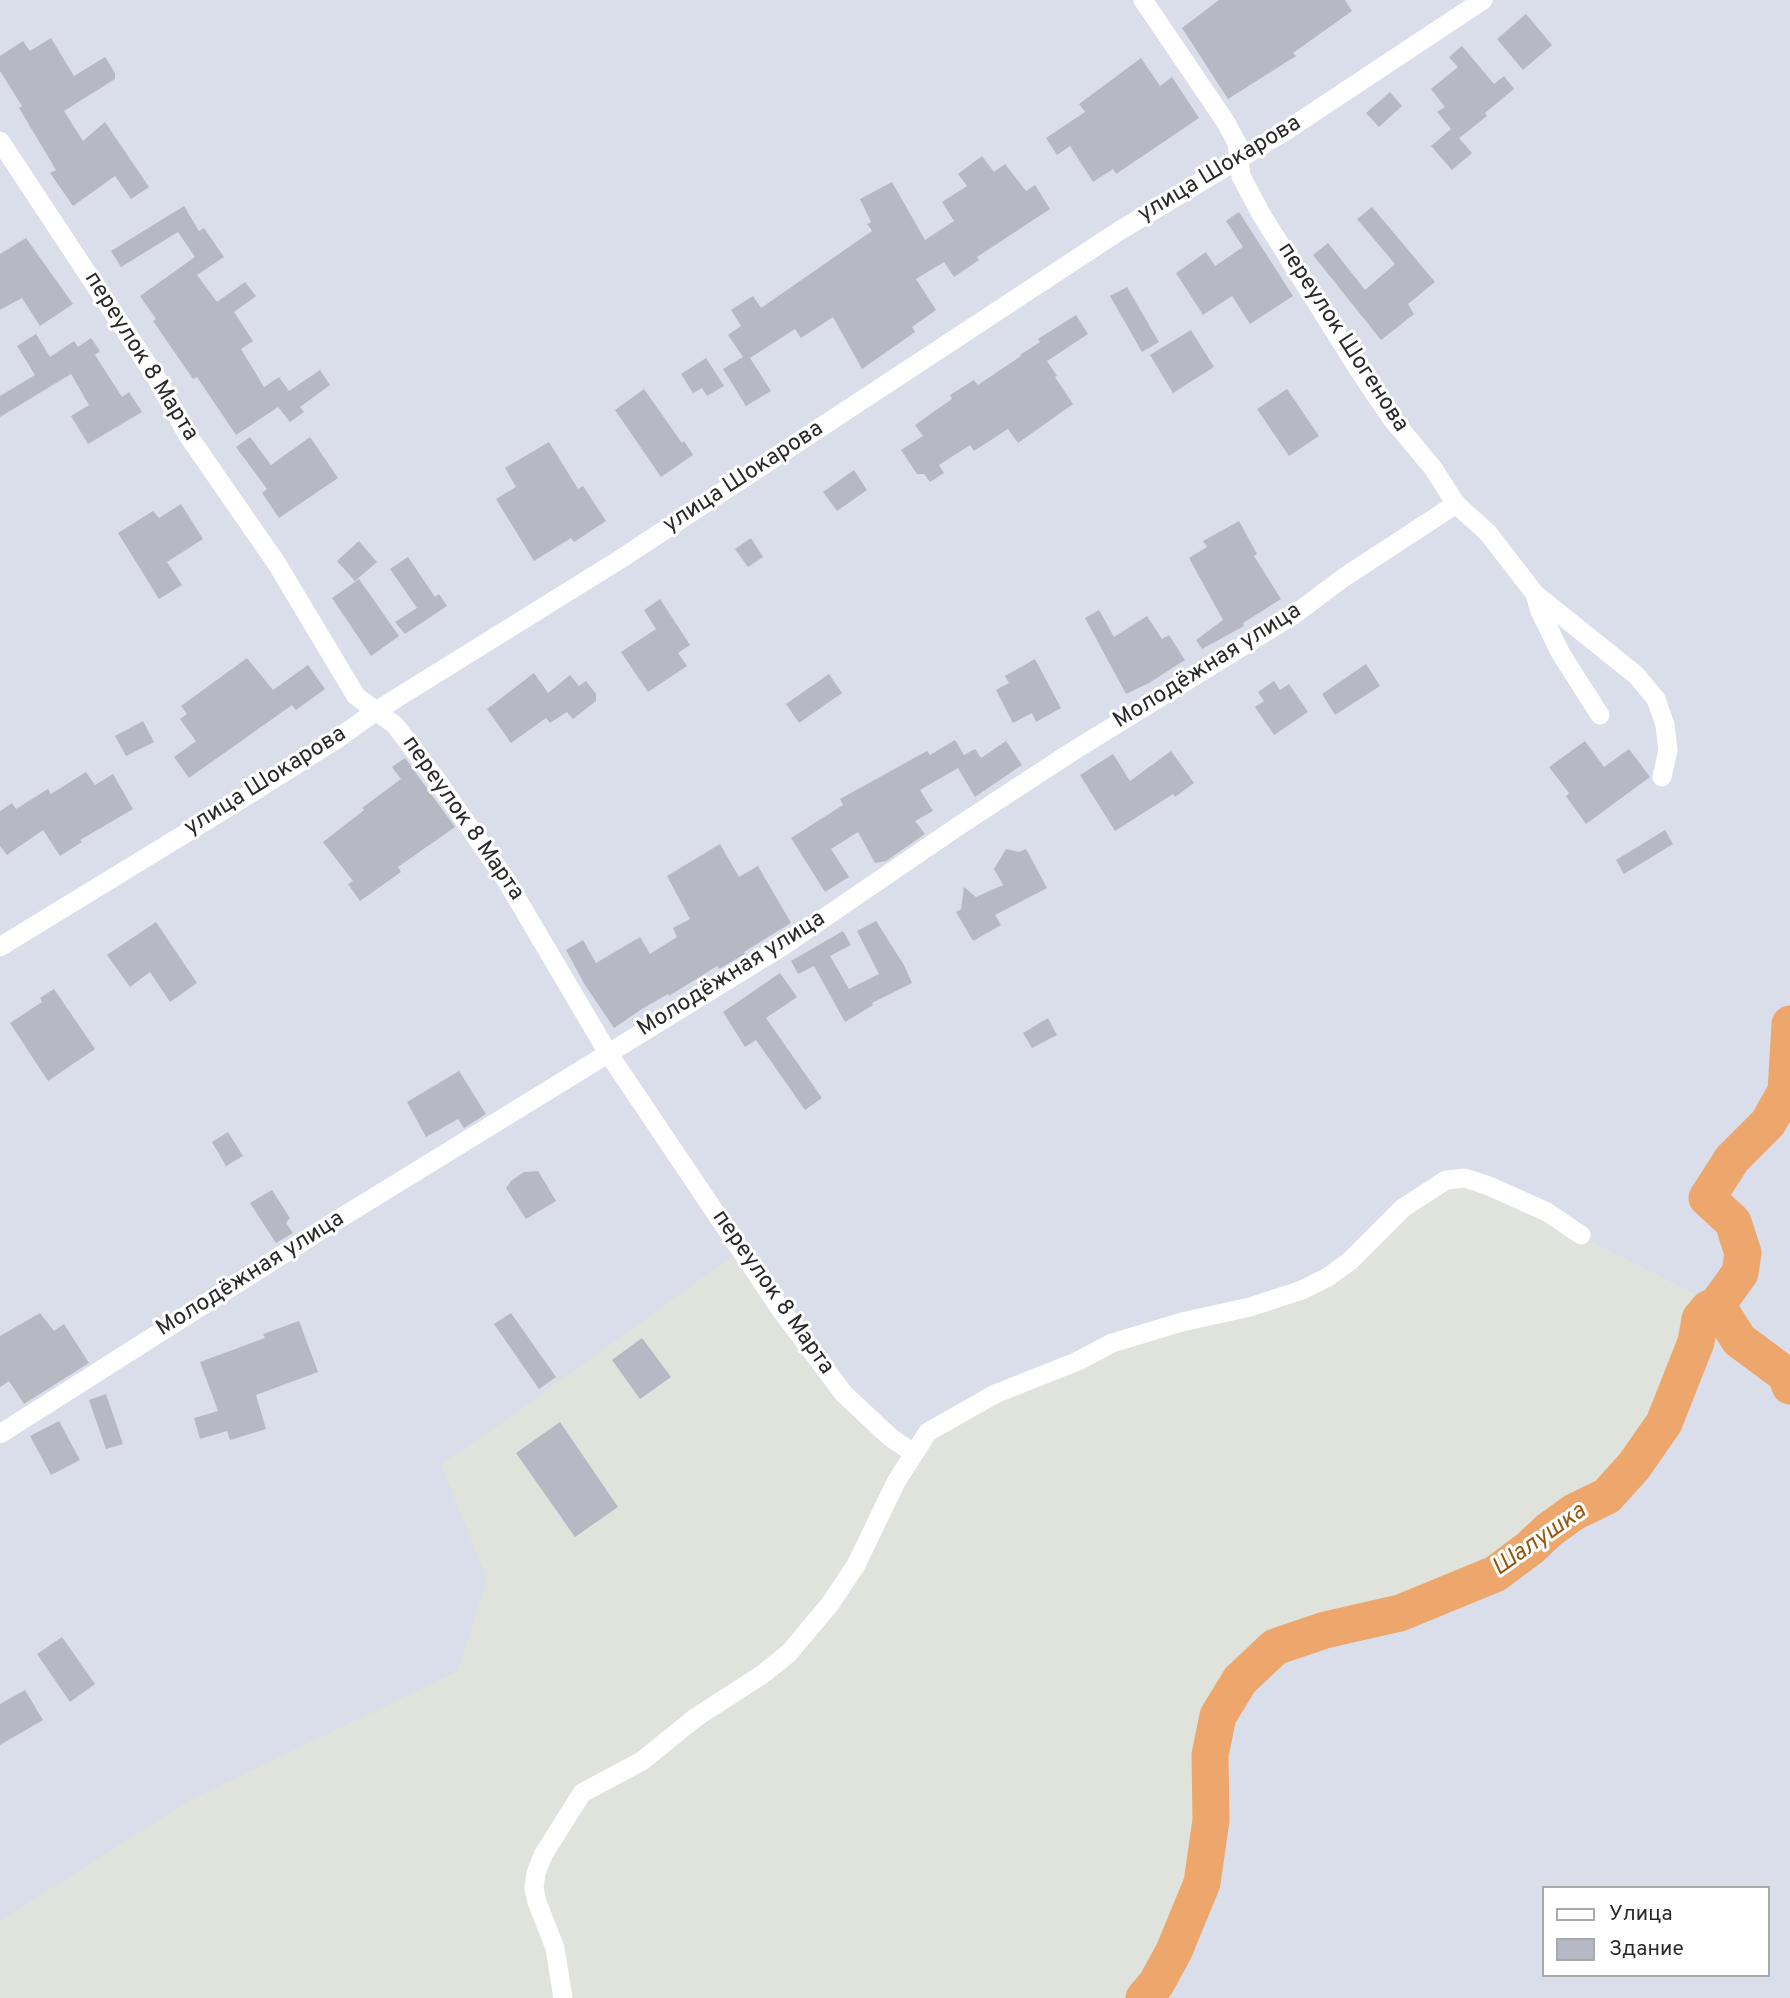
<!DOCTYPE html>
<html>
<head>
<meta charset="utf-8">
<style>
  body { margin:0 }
  #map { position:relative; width:1790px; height:1998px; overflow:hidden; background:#dadeeb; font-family:Overpass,sans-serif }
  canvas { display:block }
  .legend { position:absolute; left:1542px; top:1886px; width:228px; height:91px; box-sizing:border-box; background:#fff; border:2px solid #a9a9a9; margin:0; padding:9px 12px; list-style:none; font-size:21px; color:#292929 }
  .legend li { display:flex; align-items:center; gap:14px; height:35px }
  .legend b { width:35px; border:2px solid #a9a9a9 }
</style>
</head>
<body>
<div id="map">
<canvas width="1790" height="1998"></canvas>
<ul class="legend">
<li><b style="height:9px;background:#fff"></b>Улица</li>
<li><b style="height:19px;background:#b6b9c3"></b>Здание</li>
</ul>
</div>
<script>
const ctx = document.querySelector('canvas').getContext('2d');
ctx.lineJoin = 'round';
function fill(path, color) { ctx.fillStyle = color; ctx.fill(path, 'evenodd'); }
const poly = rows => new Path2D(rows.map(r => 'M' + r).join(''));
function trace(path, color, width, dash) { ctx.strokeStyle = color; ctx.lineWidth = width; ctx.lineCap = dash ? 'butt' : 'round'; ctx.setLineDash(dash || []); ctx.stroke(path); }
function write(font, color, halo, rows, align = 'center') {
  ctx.font = font + ' Overpass,sans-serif'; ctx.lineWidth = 6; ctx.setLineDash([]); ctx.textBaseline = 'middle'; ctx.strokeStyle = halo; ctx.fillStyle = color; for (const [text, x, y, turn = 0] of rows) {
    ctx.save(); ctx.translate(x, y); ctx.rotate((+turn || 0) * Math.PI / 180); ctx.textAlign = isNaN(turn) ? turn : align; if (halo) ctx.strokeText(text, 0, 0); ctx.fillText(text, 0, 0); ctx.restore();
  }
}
const industrial = poly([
  [1465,1178,1717,1305,1708,1309,1700,1319,1696,1342,1664,1423,1634,1466,1607,1496,1574,1512,1549,1530,1530,1548,1495,1574,1400,1613,1325,1630,1275,1647,1240,1680,1218,1716,1210,1755,1211,1820,1202,1883,1174,1951,1156,1984,1144,1998,0,1998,0,1921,190,1800,458,1671,487,1579,441,1464,499,1425,741,1250,810,1346,913,1453,928,1432,1043,1374,1302,1290,1375,1235]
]);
const river = poly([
  [1717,1305,1739,1340,1786,1375,1790,1386],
  [1144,1998,1156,1984,1174,1951,1202,1883,1211,1820,1210,1755,1218,1716,1240,1680,1275,1647,1325,1630,1400,1613,1495,1574,1530,1548,1549,1530,1574,1512,1607,1496,1634,1466,1664,1423,1696,1342,1700,1319,1708,1309,1717,1305,1740,1273,1743,1253,1733,1222,1707,1198,1732,1159,1768,1123,1786,1091,1790,1024]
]);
const building = poly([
  [1219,0,1345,0,1352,11,1293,53,1296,56,1228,99,1182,28],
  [1526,14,1552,45,1523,70,1497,39],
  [51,38,74,76,105,57,115,73,115,79,64,111,83,141,105,122,149,187,131,199,115,176,73,206,50,173,56,170,19,108,22,106,0,71,0,56,23,41,30,51],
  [1462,46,1494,84,1504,76,1514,89,1485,113,1487,116,1459,138,1472,153,1452,170,1431,146,1451,129,1437,112,1445,107,1431,89,1458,67,1449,57],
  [1141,58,1160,86,1172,77,1199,118,1116,174,1113,169,1093,182,1070,146,1057,155,1046,138,1085,112,1079,104],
  [1390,92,1402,106,1379,127,1366,113],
  [982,156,994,172,1005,164,1026,191,1035,185,1050,209,977,257,979,260,954,277,944,262,916,279,936,310,912,327,915,332,862,369,833,317,801,338,795,329,750,358,771,391,746,406,723,369,743,357,728,335,741,326,731,310,753,296,761,308,872,231,867,224,871,222,860,199,892,182,925,240,954,221,942,202,967,186,958,174],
  [184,206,199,231,204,228,224,257,197,275,217,302,245,282,256,296,234,312,253,341,241,349,264,387,279,377,289,391,320,370,330,385,300,407,304,412,290,422,278,407,236,435,197,377,193,379,153,321,156,319,140,296,195,257,178,232,121,267,111,251],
  [1372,207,1435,282,1408,304,1414,314,1381,340,1313,255,1328,243,1365,290,1395,264,1357,219],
  [1239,212,1293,296,1250,324,1232,296,1203,315,1176,273,1206,252,1215,266,1243,247,1226,221],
  [26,238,73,304,40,326,22,298,0,310,0,254],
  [1127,287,1159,342,1142,352,1110,296],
  [1076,315,1088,334,1047,361,1057,376,1055,377,1073,404,1018,443,1008,429,974,451,970,445,939,465,944,473,930,482,924,474,917,474,901,450,923,436,915,425,952,399,950,395,974,380,978,385,1021,356,1020,355,1040,342,1038,339],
  [1191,330,1214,367,1173,393,1150,355],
  [36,334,50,357,74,341,78,347,91,338,100,351,95,355,122,397,129,392,142,412,88,444,71,416,89,405,71,374,0,417,0,396,35,375,17,346],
  [706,358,724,386,707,396,702,388,693,393,681,374],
  [644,389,682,443,684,441,693,455,661,477,615,410],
  [1287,389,1319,436,1289,456,1257,409],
  [250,437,271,465,310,437,338,478,279,518,262,493,267,489,236,447],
  [549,442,578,489,583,486,606,521,574,542,571,538,534,561,496,499,516,487,505,468],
  [854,470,867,490,837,511,823,492],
  [181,504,203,539,167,562,182,585,159,599,118,533,153,511,159,518],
  [1239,521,1257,554,1254,556,1281,599,1243,623,1244,626,1202,649,1196,640,1223,620,1189,558,1207,547,1203,541],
  [751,538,763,557,748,567,735,549],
  [359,541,377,562,355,581,337,561],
  [408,557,435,597,439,594,447,606,405,634,395,622,417,608,390,569],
  [359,579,399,636,371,656,332,598],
  [660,599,690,645,678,653,687,666,648,692,621,652,656,629,644,610],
  [1099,610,1114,637,1147,616,1162,639,1169,635,1185,660,1149,683,1126,694,1085,618],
  [247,658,273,690,308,665,325,689,296,710,292,705,189,778,174,757,196,741,180,719,187,714,181,706],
  [1035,659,1061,708,1036,722,1032,713,1013,723,996,690,1009,683,1005,676],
  [1366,664,1380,686,1335,715,1322,694],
  [534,673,548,693,570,675,579,686,586,681,596,694,596,701,573,719,567,712,550,723,546,718,511,743,487,709],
  [829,674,842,693,799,723,786,704],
  [1274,681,1280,690,1289,684,1308,712,1274,735,1255,707,1264,701,1258,692],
  [143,721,154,742,126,756,115,736],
  [955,740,964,755,975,749,981,758,1006,741,1022,765,975,797,958,768,920,790,933,811,915,821,925,834,886,861,875,863,858,832,831,849,849,877,825,892,791,838,843,805,840,799,927,751,930,755],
  [1585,741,1604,767,1629,749,1650,777,1586,824,1566,796,1569,793,1549,767],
  [1171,751,1194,783,1175,797,1173,794,1115,831,1080,775,1113,754,1130,781],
  [405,758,455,827,398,867,401,872,360,901,348,884,353,881,323,842,364,810,362,808,401,779,392,767],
  [86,772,95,785,113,774,133,809,80,840,82,842,60,856,43,830,7,855,0,846,0,811,12,803,16,809,48,789,51,794],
  [1665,830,1673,844,1624,874,1616,860],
  [720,844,739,877,758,866,791,923,744,952,745,954,719,969,717,966,669,996,668,994,642,1009,614,1028,585,985,566,950,583,940,596,963,640,937,650,954,677,937,673,928,690,919,667,876],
  [1006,849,1019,852,1026,849,1047,888,995,915,1001,925,973,941,956,912,961,909,964,887,976,897,1003,885,994,869],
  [876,921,904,965,912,983,872,1003,873,1005,845,1022,814,966,798,974,791,961,843,931,851,945,830,956,849,989,879,974,857,931],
  [156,922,197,983,170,1002,150,972,130,987,107,955],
  [780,973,797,997,766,1018,822,1098,805,1110,756,1040,745,1047,723,1012],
  [54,989,95,1049,48,1081,10,1023,42,1002,40,998],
  [1048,1018,1057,1035,1032,1048,1023,1033],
  [459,1071,486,1114,464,1128,458,1119,426,1137,407,1102],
  [228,1132,243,1156,226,1166,212,1142],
  [538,1171,556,1201,526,1219,506,1188,511,1181,524,1172],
  [272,1190,290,1218,286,1223,293,1233,276,1243,250,1203],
  [40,1313,54,1331,64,1324,89,1363,24,1404,9,1381,0,1387,0,1336],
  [511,1313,556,1377,539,1389,494,1324],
  [299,1321,318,1372,256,1395,266,1429,230,1440,227,1431,200,1439,194,1418,218,1411,200,1362,265,1338,263,1334],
  [642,1338,671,1377,640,1399,612,1360],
  [106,1394,123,1444,106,1449,89,1400],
  [59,1421,80,1460,51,1475,30,1436],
  [560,1422,618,1507,575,1537,516,1453],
  [62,1637,95,1684,70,1702,37,1654],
  [25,1690,43,1720,0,1745,0,1704]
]);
const minor = poly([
  [1143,0,1225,121,1237,143,1241,176,1261,214,1360,372,1392,419,1433,468,1456,504,1488,533,1535,594,1636,675,1656,699,1665,725,1668,750,1662,777],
  [0,141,157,379,187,434,277,564,356,696,395,725,436,779,506,880,608,1053,781,1310,844,1394,890,1437,913,1453],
  [1535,594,1540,611,1561,654,1600,715],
  [0,947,245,797,337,739,376,711,619,560,1119,231,1287,130,1483,0],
  [0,1434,334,1222,783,946,960,825,1070,753,1295,614,1343,578,1456,504],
  [563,1998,555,1948,537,1902,534,1888,536,1873,543,1855,582,1793,642,1761,695,1718,763,1674,789,1653,830,1604,856,1565,896,1482,928,1432,995,1394,1078,1361,1112,1343,1182,1322,1250,1307,1302,1290,1328,1277,1350,1261,1403,1208,1446,1180,1465,1178,1489,1186,1547,1212,1581,1235]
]);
const streetNames = [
  ["улица Шокарова",1220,170,-31],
  ["переулок Шогенова",1342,338,57],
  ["переулок 8 Марта",140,357,58],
  ["улица Шокарова",744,478,-33],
  ["Молодёжная улица",1208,667,-32],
  ["улица Шокарова",266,782,-32],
  ["переулок 8 Марта",462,819,55],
  ["Молодёжная улица",732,975,-32],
  ["Молодёжная улица",251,1275,-32],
  ["переулок 8 Марта",772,1293,55]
];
const waterNames = [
  ["Шалушка",1540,1541,-35]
];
fill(industrial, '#dfe3db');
trace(river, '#eda76d', 37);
fill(building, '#b6b9c3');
trace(minor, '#fff', 19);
write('23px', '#292929', '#fff', streetNames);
write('italic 24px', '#97560e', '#fff', waterNames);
</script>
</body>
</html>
